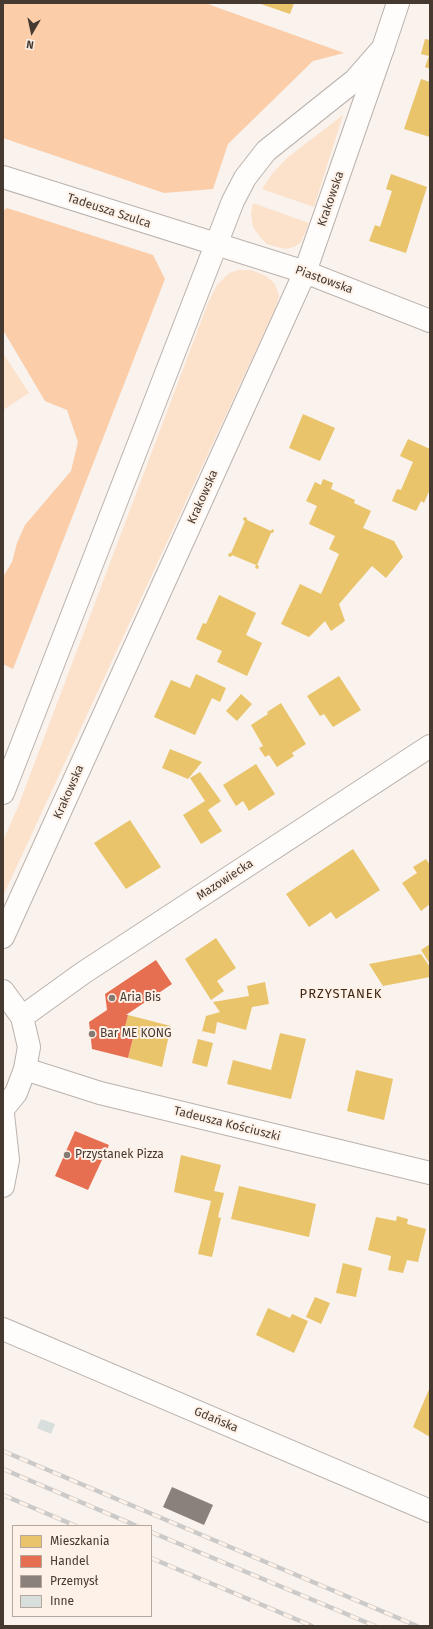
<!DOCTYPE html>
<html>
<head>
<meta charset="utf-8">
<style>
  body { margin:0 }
  #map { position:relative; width:433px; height:1629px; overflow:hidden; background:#f9f2ed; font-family:"Fira Sans",sans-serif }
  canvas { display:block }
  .frame { position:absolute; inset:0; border:4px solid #463a30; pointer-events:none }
  .legend { position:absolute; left:12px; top:1525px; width:140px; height:92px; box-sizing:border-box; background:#fef1e8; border:1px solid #b4a89e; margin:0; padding:5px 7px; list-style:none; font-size:12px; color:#463a30 }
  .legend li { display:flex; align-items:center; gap:8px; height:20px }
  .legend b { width:20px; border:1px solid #b4a89e }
  .north { position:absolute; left:12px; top:12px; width:40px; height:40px; -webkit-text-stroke:3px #fef1e8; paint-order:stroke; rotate:189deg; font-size:11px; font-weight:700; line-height:16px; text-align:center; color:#463a30 }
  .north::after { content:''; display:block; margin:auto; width:14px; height:18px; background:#463a30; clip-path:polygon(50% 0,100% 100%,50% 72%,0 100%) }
</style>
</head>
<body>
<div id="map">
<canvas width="433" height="1629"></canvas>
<div class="frame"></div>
<ul class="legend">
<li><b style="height:11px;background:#e9c46a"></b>Mieszkania</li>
<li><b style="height:11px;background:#e76f51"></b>Handel</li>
<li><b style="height:11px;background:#8a817c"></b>Przemysł</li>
<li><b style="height:11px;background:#d8dedc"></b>Inne</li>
</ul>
<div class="north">N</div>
</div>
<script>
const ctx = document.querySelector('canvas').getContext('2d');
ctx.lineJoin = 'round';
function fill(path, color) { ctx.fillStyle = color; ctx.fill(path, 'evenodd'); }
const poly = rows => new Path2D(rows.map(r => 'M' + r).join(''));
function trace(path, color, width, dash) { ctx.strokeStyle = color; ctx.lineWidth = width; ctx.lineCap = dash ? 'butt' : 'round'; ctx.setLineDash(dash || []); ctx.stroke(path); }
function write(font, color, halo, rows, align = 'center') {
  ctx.font = font + ' "Fira Sans",sans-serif'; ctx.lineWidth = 4; ctx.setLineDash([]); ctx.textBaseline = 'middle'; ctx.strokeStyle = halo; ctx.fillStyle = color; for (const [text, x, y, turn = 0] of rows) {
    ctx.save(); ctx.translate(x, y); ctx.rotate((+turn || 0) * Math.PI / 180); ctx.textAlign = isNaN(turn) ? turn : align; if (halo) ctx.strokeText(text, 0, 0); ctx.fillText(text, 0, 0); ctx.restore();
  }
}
const green = poly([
  [343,115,314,207,262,189,272,174,287,158],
  [253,203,309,223,301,242,294,247,285,249,267,244,260,237,253,227,251,214],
  [238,270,251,270,266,276,275,284,279,296,275,309,3,896,3,841,18,807,208,303,217,285,229,273],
  [3,353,29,393,3,410]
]);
const forest = poly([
  [3,3,205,3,344,53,313,61,228,144,213,189,164,193,3,138],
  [7,208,153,255,165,279,13,669,3,664,3,577,12,562,17,543,25,525,71,471,78,442,67,410,45,401,3,330,3,211]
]);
const homes = poly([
  [258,3,294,3,290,14],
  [425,39,430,40,430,69,425,67,429,56,421,54],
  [421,79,430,82,430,137,404,129],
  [391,174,427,187,406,253,369,241,375,225,380,227,392,191,386,189],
  [303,414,335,428,320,461,289,448],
  [408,439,430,449,430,489,424,503,421,501,416,511,392,501,397,489,401,490,413,462,400,456],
  [323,479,333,483,331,489,355,500,354,503,371,511,363,528,394,541,403,557,386,578,372,566,339,604,345,621,331,631,325,621,309,637,281,624,300,584,321,594,339,554,329,549,335,536,309,524,317,506,306,501,315,482,321,485],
  [244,517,247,518,247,520,271,531,272,529,274,530,273,533,271,533,257,565,259,566,258,569,255,568,256,565,232,555,231,557,228,556,229,553,231,553,245,521,243,520],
  [219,595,256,613,246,635,262,643,247,676,217,662,222,651,196,639,203,623,206,624],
  [196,674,226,688,220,702,212,698,195,735,154,717,171,680,190,688],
  [339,676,361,710,333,727,324,714,320,716,307,696],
  [241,694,252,704,237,721,226,711],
  [281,703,306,744,292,753,294,756,277,767,269,755,265,757,259,748,263,746,251,725,268,714,267,712],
  [170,749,202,762,188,779,162,768],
  [256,764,275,794,249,811,243,801,236,806,223,785],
  [200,772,221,801,208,810,222,831,201,844,183,815,205,801,190,778],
  [130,820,161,867,126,889,94,843],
  [353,849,380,890,336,919,331,912,309,927,286,894],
  [426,859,430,865,430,904,421,911,402,883,417,873,413,867],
  [216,938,236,968,217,981,224,991,211,1000,185,959],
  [430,944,430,964,421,950],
  [421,954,430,967,430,977,383,986,369,964],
  [265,982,269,1004,252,1007,246,1030,217,1022,215,1034,202,1031,206,1016,220,1012,213,1002,249,996,247,986],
  [128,1015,171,1026,162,1067,128,1058,133,1038,123,1035],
  [280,1033,306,1039,291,1099,227,1084,233,1060,271,1070],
  [198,1039,213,1043,207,1067,192,1063],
  [356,1070,393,1079,384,1120,347,1111],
  [181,1155,221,1165,214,1191,224,1193,218,1217,221,1218,212,1257,198,1254,211,1201,174,1192],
  [239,1186,316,1204,309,1237,231,1219],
  [397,1216,408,1219,407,1224,426,1229,418,1262,407,1260,403,1273,388,1270,391,1256,368,1250,376,1217,396,1221],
  [343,1263,362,1268,356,1297,336,1293],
  [315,1297,330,1303,321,1324,306,1317],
  [268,1308,290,1318,292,1314,308,1321,294,1353,256,1335],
  [430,1387,430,1437,413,1427]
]);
const shops = poly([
  [156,960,172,984,126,1015,128,1015,123,1035,133,1038,128,1058,92,1049,89,1022,107,1010,105,994],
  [75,1131,109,1145,88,1190,55,1176]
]);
const industry = poly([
  [172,1487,213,1505,204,1525,163,1507]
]);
const building = poly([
  [41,1419,55,1424,51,1434,37,1428]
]);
const street = poly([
  [3,177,305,272,430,321],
  [3,937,305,272,383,48],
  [22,1017,83,973,430,746],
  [3,1114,8,1160,3,1186],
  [3,1329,430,1511]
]);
const secondary = poly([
  [3,793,233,201,245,178,266,151,355,80,383,48,398,3],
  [3,991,22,1017,29,1047,25,1069,16,1093,3,1109],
  [25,1069,100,1093,430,1173]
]);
const rail = poly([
  [3,1451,417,1626],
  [3,1469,137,1526],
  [3,1495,76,1526],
  [151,1532,375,1626],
  [151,1558,312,1626]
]);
const markers = [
  [112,998,4,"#857a72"],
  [92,1034,4,"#857a72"],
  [67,1155,4,"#857a72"]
];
const streetNames = [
  ["Krakowska",331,199,-71],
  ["Tadeusza Szulca",109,211,18],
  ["Piastowska",324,280,20],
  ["Krakowska",203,497,-66],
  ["Krakowska",69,792,-66],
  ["Mazowiecka",225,880,-33],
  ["Tadeusza Kościuszki",227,1124,14],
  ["Gdańska",216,1420,23]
];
const poiNames = [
  ["Aria Bis",120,998],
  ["Bar ME KONG",100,1034],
  ["Przystanek Pizza",75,1155]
];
const neighbourhoodNames = [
  ["PRZYSTANEK",341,994]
];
fill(green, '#fce1cb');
fill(forest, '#fbcda8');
fill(homes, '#e9c46a');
fill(shops, '#e76f51');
fill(industry, '#8a817c');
fill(building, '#d8dedc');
trace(street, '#bbb2ac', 24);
trace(secondary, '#bbb2ac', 24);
trace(street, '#fefdfc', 22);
trace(secondary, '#fefdfc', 22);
trace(rail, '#cccac8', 4.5);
trace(rail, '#fef1e8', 3, [9]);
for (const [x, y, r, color] of markers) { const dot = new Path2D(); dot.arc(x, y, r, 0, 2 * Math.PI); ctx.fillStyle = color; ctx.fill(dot); trace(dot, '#fef1e8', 1.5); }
write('12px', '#463a30', '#fef1e8', streetNames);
write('12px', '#463a30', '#fef1e8', poiNames, 'left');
ctx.letterSpacing = '1px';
write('13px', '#3d2512', '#fef1e8', neighbourhoodNames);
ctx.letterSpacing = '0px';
</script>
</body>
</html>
